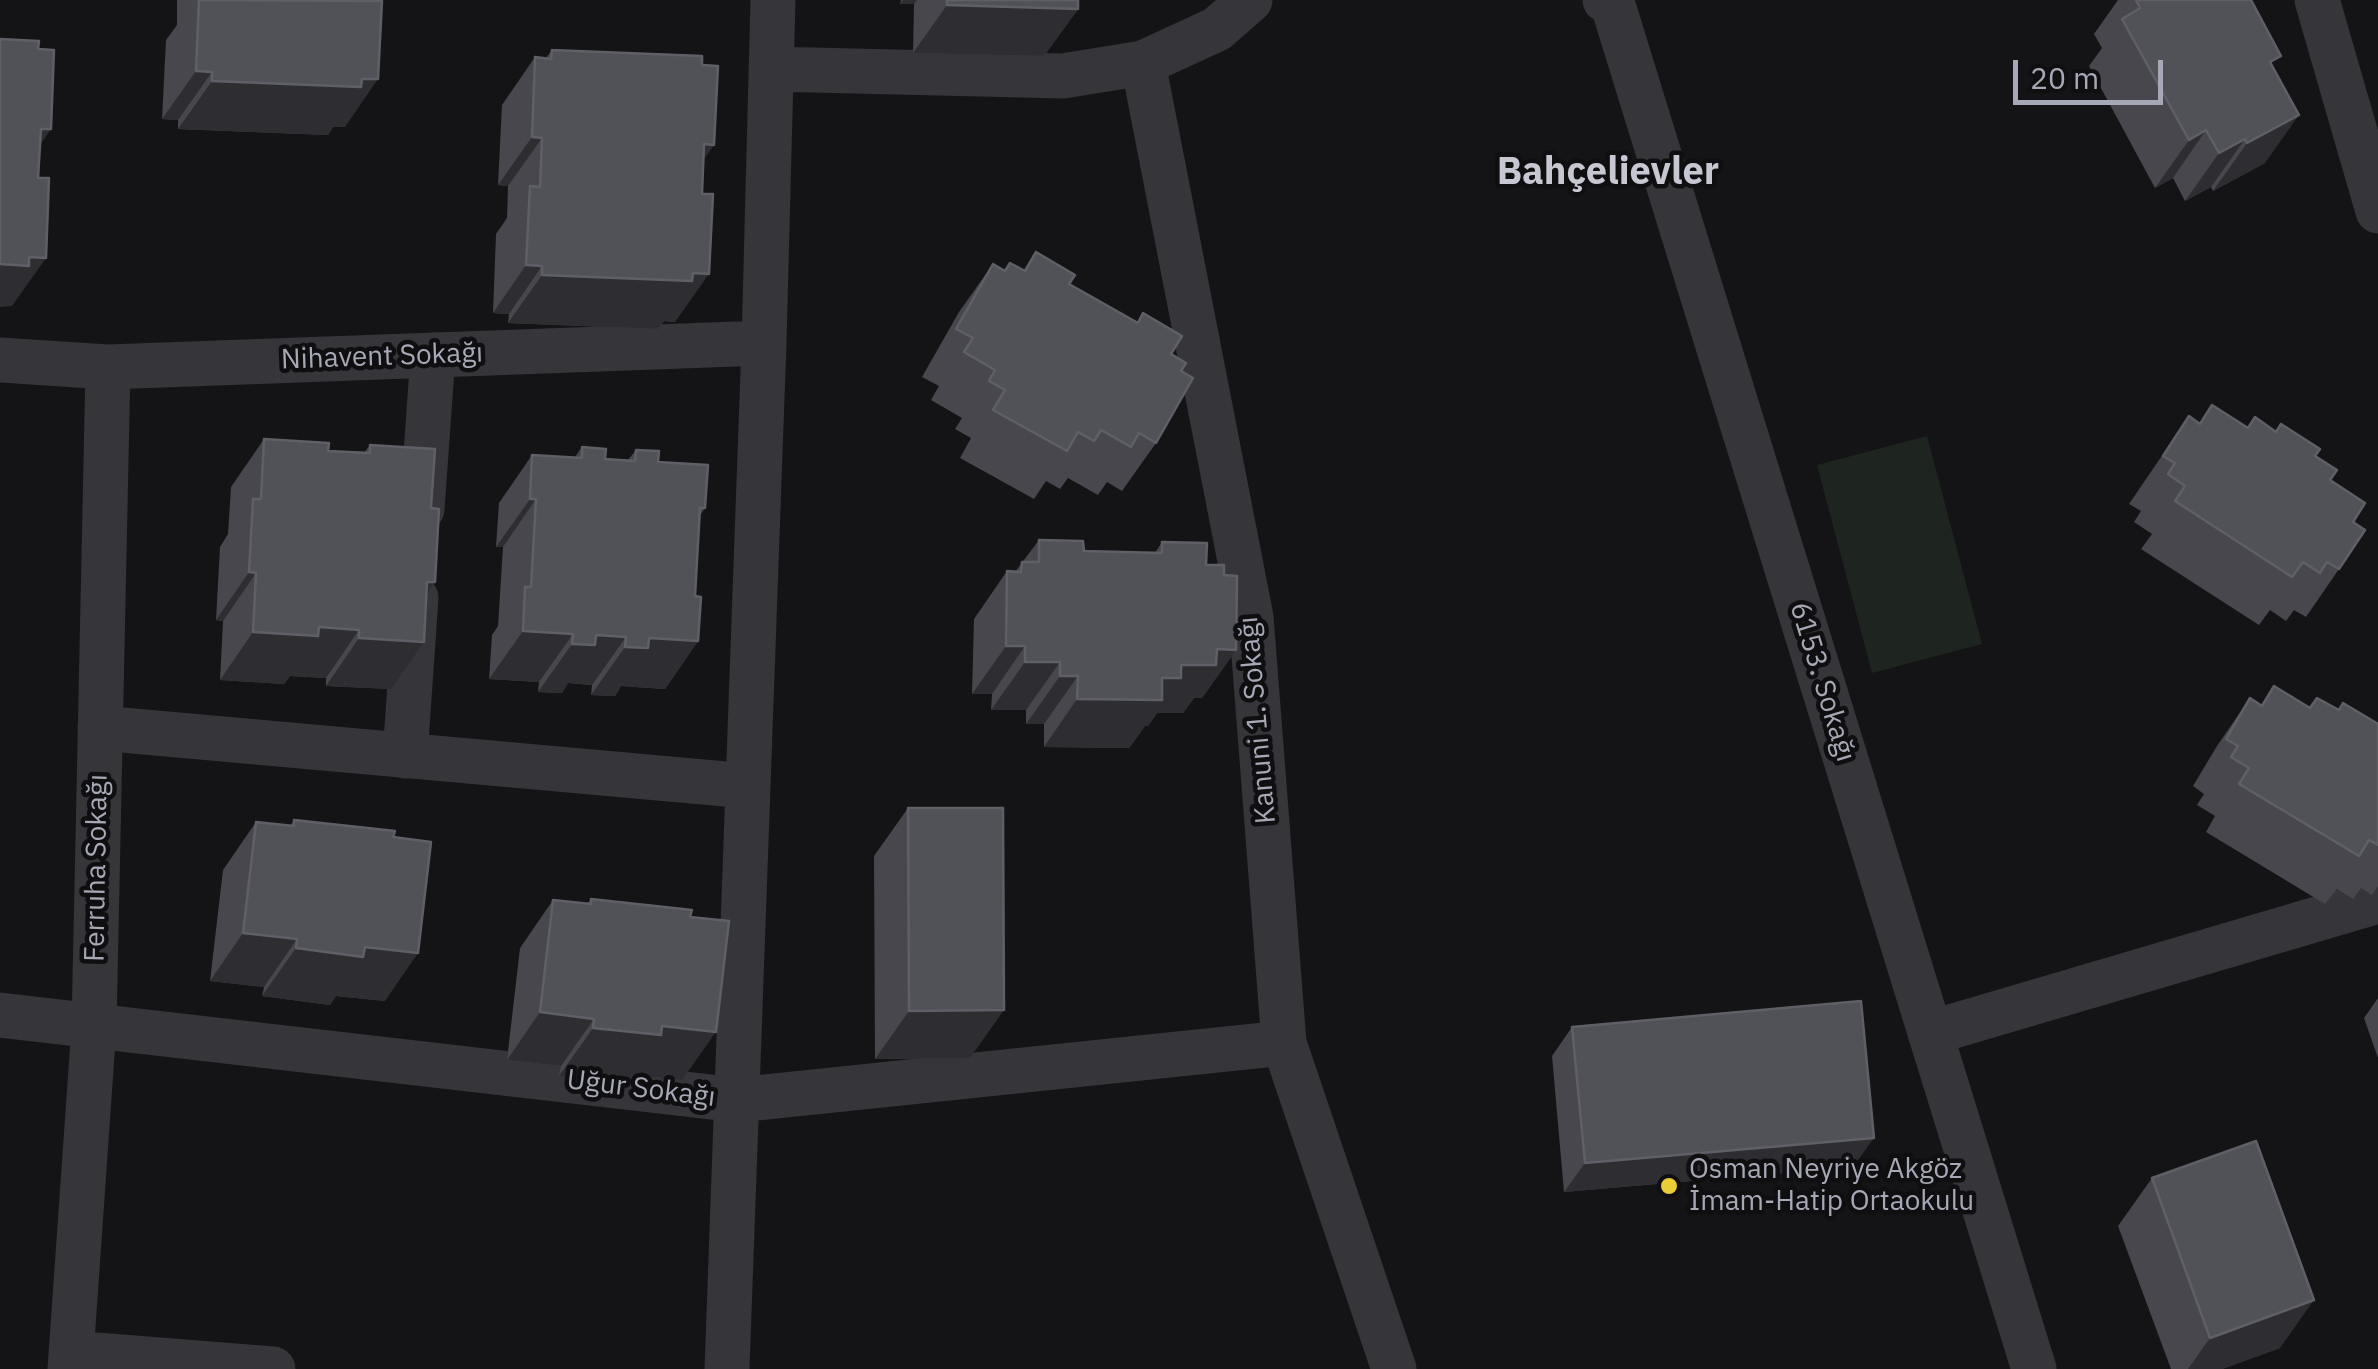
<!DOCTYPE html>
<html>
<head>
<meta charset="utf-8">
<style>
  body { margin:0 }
  #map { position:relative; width:2378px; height:1369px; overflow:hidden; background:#141315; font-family:"IBM Plex Sans",sans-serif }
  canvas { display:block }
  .scale { position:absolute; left:2013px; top:60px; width:150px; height:45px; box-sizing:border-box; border:5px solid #a6a8b5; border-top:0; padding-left:12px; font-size:30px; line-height:35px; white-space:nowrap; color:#a6a8b5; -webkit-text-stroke:8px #0f0e10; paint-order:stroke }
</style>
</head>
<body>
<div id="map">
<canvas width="2378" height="1369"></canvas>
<div class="scale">20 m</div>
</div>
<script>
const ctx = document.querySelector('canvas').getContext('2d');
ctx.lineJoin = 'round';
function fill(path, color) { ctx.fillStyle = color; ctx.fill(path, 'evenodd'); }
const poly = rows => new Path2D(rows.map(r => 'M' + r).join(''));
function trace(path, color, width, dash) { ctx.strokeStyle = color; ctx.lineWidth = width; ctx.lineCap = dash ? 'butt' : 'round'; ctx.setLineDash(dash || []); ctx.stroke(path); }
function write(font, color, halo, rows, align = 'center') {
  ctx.font = font + ' "IBM Plex Sans",sans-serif'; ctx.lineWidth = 9; ctx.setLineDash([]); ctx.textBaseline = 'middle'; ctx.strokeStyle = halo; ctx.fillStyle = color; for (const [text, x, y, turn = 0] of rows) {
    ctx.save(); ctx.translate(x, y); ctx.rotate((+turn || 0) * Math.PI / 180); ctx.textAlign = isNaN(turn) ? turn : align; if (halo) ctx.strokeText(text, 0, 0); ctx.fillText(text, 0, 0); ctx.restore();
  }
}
const green = poly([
  [1927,436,1982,644,1872,673,1817,465]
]);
const minor = poly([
  [1605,0,1612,2,2034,1369],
  [2317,0,2378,211],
  [1143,63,1251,617,1284,1043,1394,1369],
  [771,69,1063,76,1143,63,1217,29,1250,0],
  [0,360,108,367,764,343],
  [422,509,433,355],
  [100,728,748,786],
  [405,756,416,598],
  [0,1015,737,1100,1284,1043],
  [1930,1033,2378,901],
  [71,1353,273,1369],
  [70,1369,94,1026,108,367],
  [727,1369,764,343,773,0]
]);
const wall = poly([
  [177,0,372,0,345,127,333,127,328,135,178,129,178,120,162,119,166,40,177,25],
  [901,0,1078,0,1078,9,1044,56,913,53,914,4,900,4],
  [2118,0,2251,0,2273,68,2265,163,2213,191,2211,187,2185,201,2173,178,2155,188,2089,66,2102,48,2094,34],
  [552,50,703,160,675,322,664,321,658,329,508,323,509,314,493,313,496,234,507,218,508,186,498,185,502,105,535,57,546,58],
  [1036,252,1069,284,1137,322,1143,313,1171,354,1181,371,1156,443,1122,491,1107,482,1098,495,1068,478,1060,489,1046,481,1034,499,960,458,971,438,955,429,962,418,931,400,939,386,922,377,959,312,993,264,1004,271,1010,263,1024,270],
  [2212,405,2247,428,2315,456,2353,522,2339,569,2306,617,2294,610,2286,621,2270,610,2259,625,2141,549,2152,534,2134,522,2141,511,2129,504,2189,416,2199,424],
  [264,439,328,451,364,453,370,445,427,594,391,689,326,686,326,678,290,676,284,684,220,680,223,621,216,620,220,547,228,534,231,487],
  [582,447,605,459,628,460,636,450,658,462,705,508,699,517,695,596,698,641,665,689,621,686,615,696,591,695,592,685,568,683,562,693,538,692,539,682,489,679,492,635,498,626,503,547,496,547,499,503,532,455,575,457],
  [1039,540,1084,551,1155,553,1162,542,1206,565,1224,575,1236,650,1202,698,1194,698,1183,713,1157,713,1148,726,1145,726,1129,748,1044,747,1044,724,1026,724,1026,710,991,710,992,694,972,694,974,619,1007,571,1015,572],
  [2274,686,2310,708,2338,710,2378,724,2378,886,2372,895,2361,888,2353,899,2337,889,2325,904,2206,832,2215,816,2197,805,2204,794,2193,786,2217,746,2250,698,2261,705],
  [908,808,970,1058,875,1059,874,856],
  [294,820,393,837,385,1001,336,996,330,1005,262,996,264,987,210,981,223,870,256,822,290,826],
  [591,899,690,917,682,1080,633,1075,627,1083,559,1076,561,1066,507,1060,520,948,553,900,587,904],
  [2378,998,2378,1058,2364,1018],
  [1572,1027,1853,1167,1564,1192,1552,1056],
  [2152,1178,2280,1348,2222,1369,2171,1369,2118,1226]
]);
const shadedWall = poly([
  [903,0,917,0,914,4,900,4],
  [947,5,1078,9,1044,56,913,53],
  [196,71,212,72,178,120,162,119],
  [362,79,378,79,345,127,333,127,328,135,178,129,212,81],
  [2299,115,2265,163,2213,191,2247,143],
  [41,129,51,129,18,177],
  [2206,130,2173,178,2155,188,2189,140],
  [532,137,542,138,508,186,498,185],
  [2245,139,2211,187,2185,201,2219,153],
  [704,144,714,145,681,192],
  [29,257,46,258,12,306,0,307,0,264],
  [526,265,542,266,509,314,493,313],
  [693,273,709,274,675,322,664,321,658,329,508,323,542,275],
  [530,499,536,499,503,547,496,547],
  [249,572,256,573,223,621,216,620],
  [427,582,435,582,402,630],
  [319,627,359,630,326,678,290,676,284,684,220,680,253,632],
  [523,631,573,634,539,682,489,679],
  [596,635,626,637,592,685,568,683,562,693,538,692,572,644],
  [359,638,424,642,391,689,326,686],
  [649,638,698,641,665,689,621,686,615,696,591,695,625,647],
  [1006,646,1025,646,992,694,972,694],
  [1217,649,1236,650,1202,698,1194,698,1183,713,1157,713,1148,726,1145,726,1129,748,1044,747,1077,699,1162,678,1181,665],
  [1025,662,1060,662,1026,710,991,710],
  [1060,676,1078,676,1044,724,1026,724],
  [243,933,297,939,264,987,210,981],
  [365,947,418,953,385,1001,336,996,330,1005,262,996,296,948],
  [1004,1010,970,1058,875,1059,909,1011],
  [540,1012,594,1019,561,1066,507,1060],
  [662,1026,716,1032,682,1080,633,1075,627,1083,559,1076,593,1028],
  [1874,1138,1853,1167,1564,1192,1585,1163],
  [2314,1300,2280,1348,2222,1369,2188,1369,2210,1338]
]);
const building = poly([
  [199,0,382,1,378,79,362,79,361,87,212,81,212,72,196,71,199,0],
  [947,0,1078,0,1078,9,947,5,947,0],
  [2136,0,2251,0,2281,56,2270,62,2299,115,2247,143,2245,139,2219,153,2206,130,2189,140,2122,19,2140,8,2136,0],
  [0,39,39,41,38,49,54,50,51,129,41,129,38,178,49,178,46,258,29,257,29,266,0,264,0,39],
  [552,50,702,56,702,65,718,66,714,145,704,144,702,194,713,194,709,274,693,273,692,281,542,275,542,266,526,265,530,186,540,187,542,138,532,137,535,57,551,59,552,50],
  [1036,252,1075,275,1069,284,1138,323,1143,313,1182,336,1171,354,1186,363,1181,371,1193,378,1156,443,1139,433,1131,447,1101,430,1094,441,1078,432,1067,451,993,410,1005,390,989,381,995,370,964,352,973,338,956,329,993,264,1005,271,1010,263,1025,271,1036,252],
  [2212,405,2248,428,2255,417,2276,432,2281,424,2320,449,2315,456,2337,470,2330,480,2365,503,2353,522,2365,530,2339,569,2327,562,2320,573,2303,562,2292,577,2175,501,2185,486,2168,474,2175,463,2163,456,2189,416,2200,424,2212,405],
  [264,439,329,443,328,451,370,453,370,445,435,449,431,508,439,509,435,582,427,582,424,642,359,638,359,630,319,627,318,636,253,632,256,573,249,572,253,499,261,499,264,439],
  [582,447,606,449,605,459,635,461,636,450,659,451,658,462,708,465,705,508,700,508,695,596,701,597,698,641,649,638,648,648,625,647,626,637,596,635,595,645,572,644,573,634,523,631,525,587,531,587,536,499,530,499,532,455,582,458,582,447],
  [1039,540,1083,541,1084,551,1162,553,1162,542,1207,543,1206,565,1224,565,1224,575,1237,576,1236,650,1217,649,1216,665,1181,665,1181,678,1162,678,1162,700,1077,699,1078,676,1060,676,1060,662,1025,662,1025,646,1006,646,1007,571,1021,572,1022,562,1039,562,1039,540],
  [2274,686,2310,708,2317,698,2339,710,2343,703,2378,724,2378,845,2369,840,2359,856,2239,784,2249,768,2231,757,2238,746,2226,739,2250,698,2262,706,2274,686],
  [908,808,1003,808,1004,1010,909,1011,908,808],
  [294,820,395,831,393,837,431,842,418,953,365,947,363,957,296,948,297,939,243,933,256,822,294,826,294,820],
  [591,899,692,910,690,917,729,921,716,1032,662,1026,661,1035,593,1028,594,1019,540,1012,553,900,591,904,591,899],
  [1861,1001,1874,1138,1585,1163,1572,1027,1861,1001],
  [2256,1141,2314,1300,2210,1338,2152,1178,2256,1141]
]);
const markers = [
  [1669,1186,10,"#eacc37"]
];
const streetNames = [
  ["Nihavent Sokağı",382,357,-2],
  ["6153. Sokağı",1822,682,73],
  ["Kanuni 1. Sokağı",1258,720,-95],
  ["Ferruha Sokağı",97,868,-89],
  ["Uğur Sokağı",641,1089,7]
];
const poiNames = [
  ["Osman Neyriye Akgöz",1689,1170],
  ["İmam-Hatip Ortaokulu",1689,1202]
];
const districtNames = [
  ["Bahçelievler",1608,173]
];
fill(green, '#1e2520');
trace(minor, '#35353a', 45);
fill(wall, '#47474d');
fill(shadedWall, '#2e2e32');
fill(building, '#515258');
trace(building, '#5f5f67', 2.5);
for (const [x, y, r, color] of markers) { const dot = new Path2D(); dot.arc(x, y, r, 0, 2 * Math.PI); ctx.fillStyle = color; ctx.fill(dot); trace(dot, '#0f0e10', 4); }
write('28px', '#a6a8b5', '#0f0e10', streetNames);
write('28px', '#a6a8b5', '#0f0e10', poiNames, 'left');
write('bold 38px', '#c6c7d1', '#0f0e10', districtNames);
</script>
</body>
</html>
